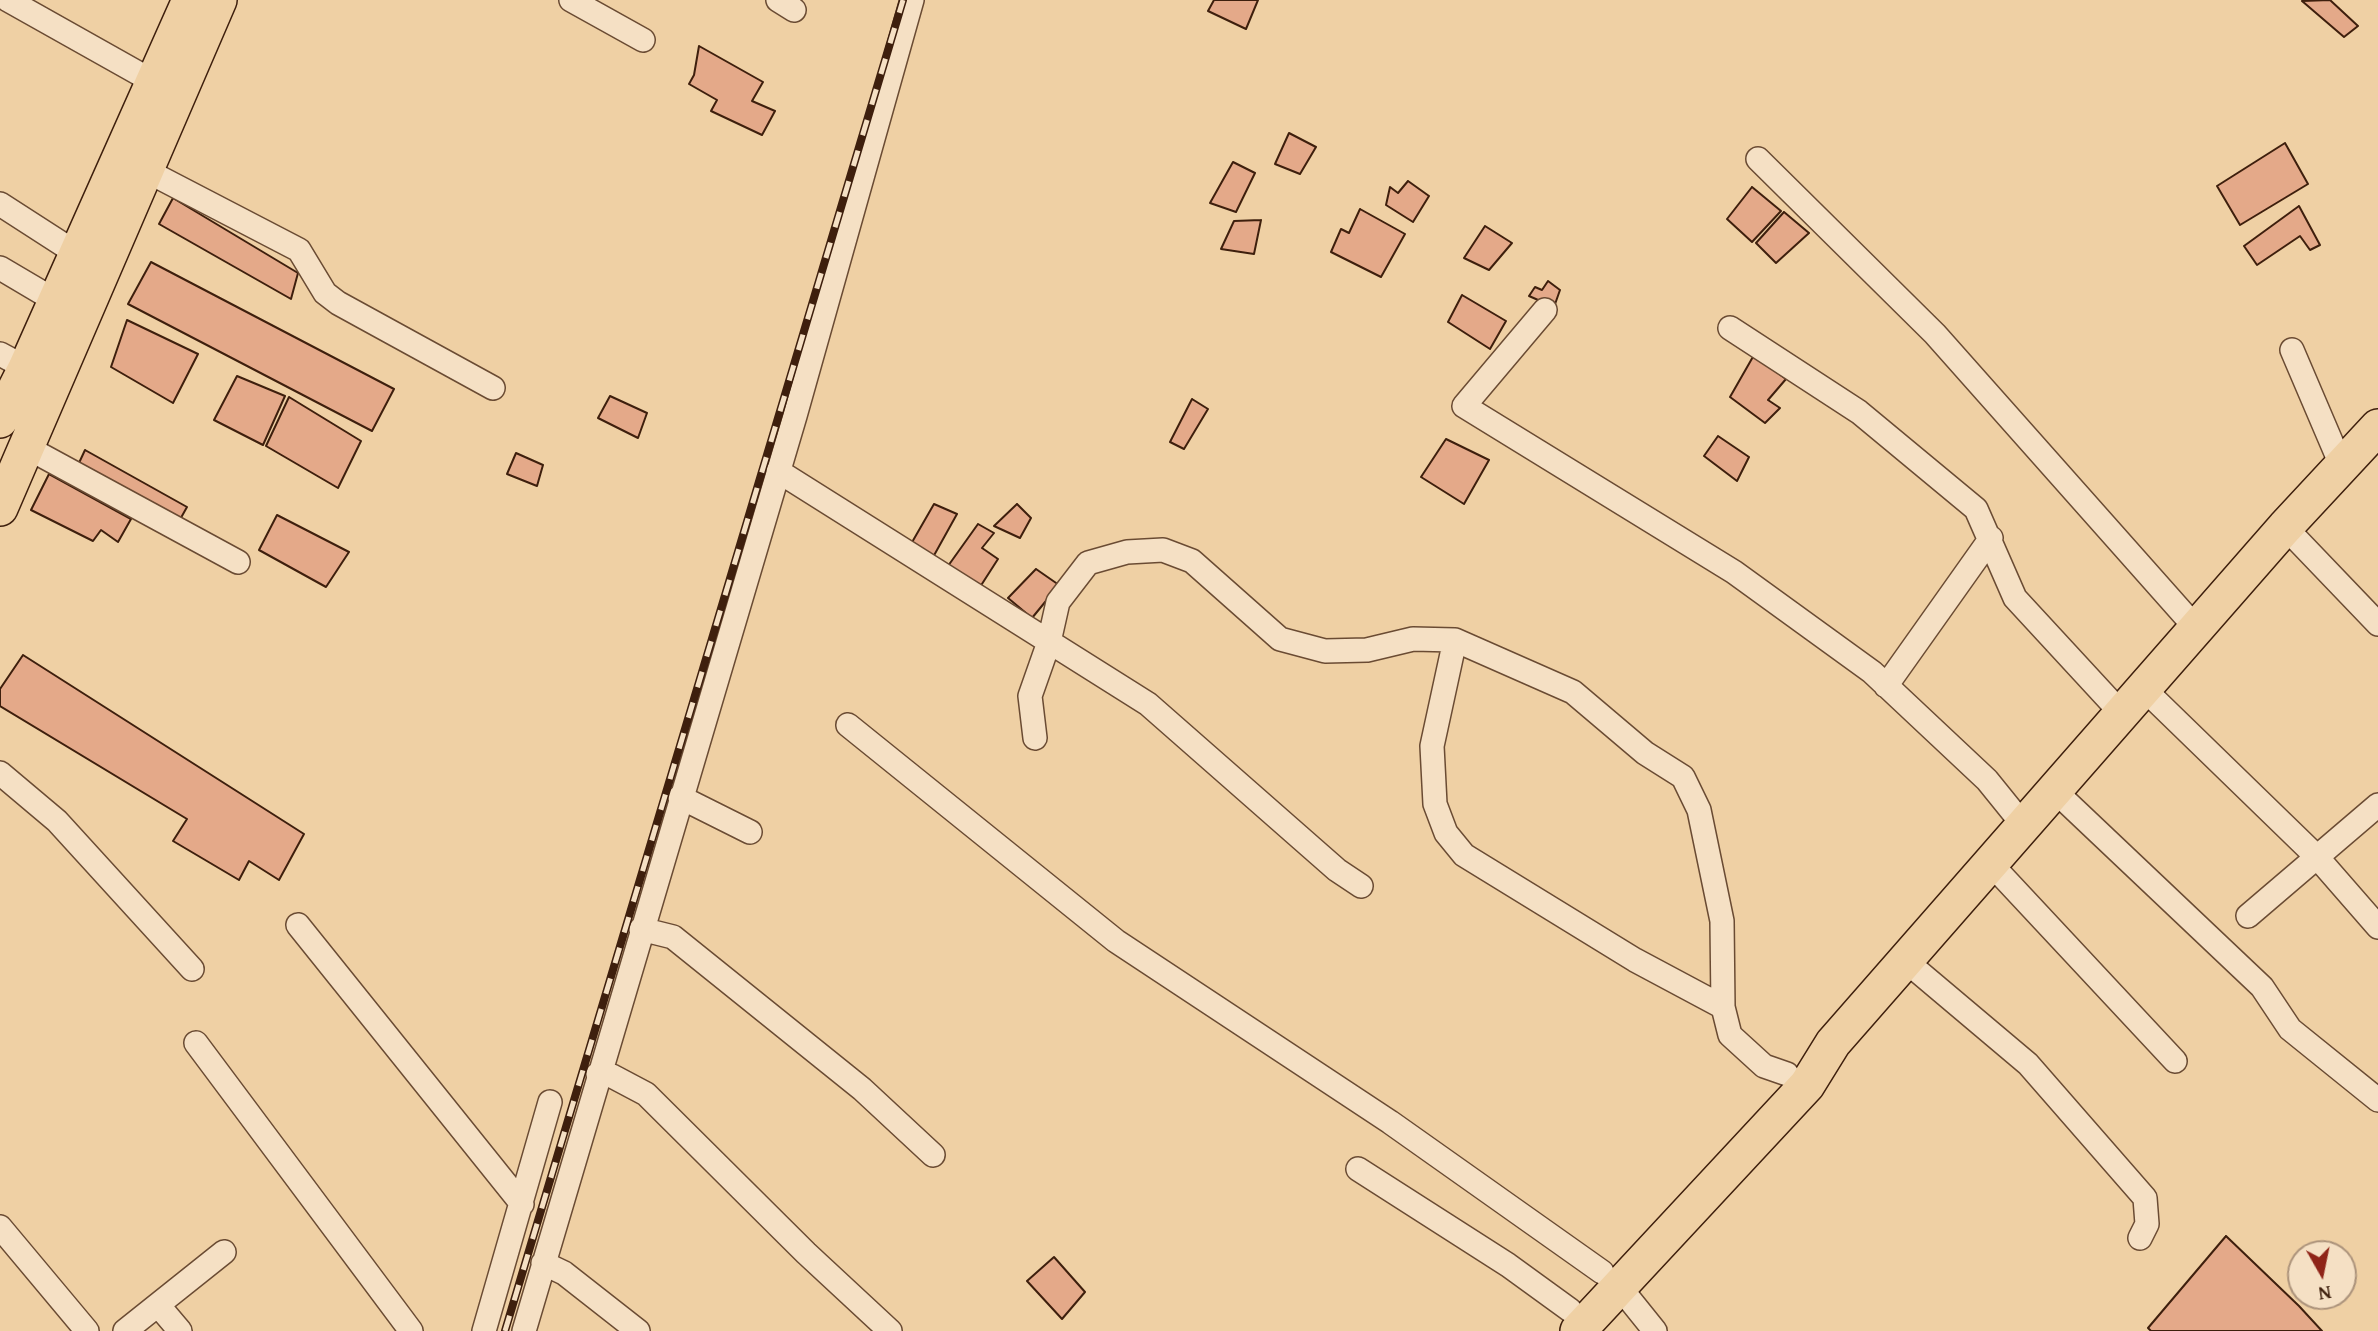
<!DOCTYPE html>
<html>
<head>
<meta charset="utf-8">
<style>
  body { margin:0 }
  #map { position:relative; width:2378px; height:1331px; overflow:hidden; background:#efd0a4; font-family:"Gentium Book Plus",serif }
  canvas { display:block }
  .north { position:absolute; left:2287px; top:1240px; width:70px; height:70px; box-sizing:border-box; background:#f5e0c4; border:2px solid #ac937b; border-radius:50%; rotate:171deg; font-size:19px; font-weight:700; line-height:28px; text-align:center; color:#3e1f0d }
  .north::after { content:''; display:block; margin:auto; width:24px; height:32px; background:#8f2418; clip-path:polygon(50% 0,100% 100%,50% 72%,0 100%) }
</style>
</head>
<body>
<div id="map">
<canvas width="2378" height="1331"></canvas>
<div class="north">N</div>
</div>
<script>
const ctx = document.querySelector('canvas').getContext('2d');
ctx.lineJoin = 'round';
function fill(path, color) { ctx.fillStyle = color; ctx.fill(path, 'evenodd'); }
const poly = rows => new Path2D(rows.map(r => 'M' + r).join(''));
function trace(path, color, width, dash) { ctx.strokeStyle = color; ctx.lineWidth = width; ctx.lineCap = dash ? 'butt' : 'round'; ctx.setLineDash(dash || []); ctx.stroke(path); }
const building = poly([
  [1214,0,1258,0,1246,29,1208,11,1214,0],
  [2330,0,2358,26,2344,37,2302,1,2330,0],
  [699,46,763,82,752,101,775,111,762,135,711,111,717,100,689,84,694,75,699,46],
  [1289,133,1316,147,1300,174,1275,164,1289,133],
  [2285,143,2308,184,2240,225,2217,186,2285,143],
  [1233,162,1255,173,1236,212,1210,203,1233,162],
  [1408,181,1429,196,1413,222,1386,205,1390,187,1398,193,1408,181],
  [1752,187,1781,211,1752,242,1727,219,1752,187],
  [173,198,298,273,291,299,159,224,173,198],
  [2299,206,2320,245,2310,250,2300,236,2257,265,2244,246,2299,206],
  [1360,209,1405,234,1381,277,1331,252,1341,229,1349,233,1360,209],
  [1784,212,1809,233,1776,263,1756,243,1784,212],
  [1261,220,1254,254,1221,249,1234,221,1261,220],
  [1485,226,1512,243,1489,270,1464,258,1485,226],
  [151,262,394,389,372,431,128,304,151,262],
  [1548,281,1560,290,1554,307,1529,296,1535,287,1542,290,1548,281],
  [1462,295,1506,321,1490,349,1448,322,1462,295],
  [127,320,198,354,173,403,111,367,127,320],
  [1754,355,1786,379,1768,400,1780,408,1765,423,1730,397,1754,355],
  [237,376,285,396,263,445,214,420,237,376],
  [610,396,647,413,638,438,598,418,610,396],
  [289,397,361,441,338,488,266,446,289,397],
  [1192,399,1208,409,1184,449,1170,442,1192,399],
  [1718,436,1749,457,1737,481,1704,456,1718,436],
  [1446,439,1489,460,1464,504,1421,477,1446,439],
  [85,450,187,507,173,532,72,478,85,450],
  [516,453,543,465,537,486,507,474,516,453],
  [49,474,131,519,118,542,101,530,93,541,31,510,49,474],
  [934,504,957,514,932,559,911,544,934,504],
  [1017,504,1031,518,1020,538,994,526,1017,504],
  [277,515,349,552,326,587,259,550,277,515],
  [978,524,994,533,982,548,998,559,980,587,948,566,978,524],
  [1036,569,1059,585,1032,618,1008,598,1036,569],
  [23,655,304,834,279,880,249,861,239,880,173,841,187,819,0,706,0,689,23,655],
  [2226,1236,2299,1306,2322,1331,2151,1331,2148,1328,2226,1236],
  [1054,1257,1085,1292,1062,1319,1027,1281,1054,1257]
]);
const street = poly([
  [8,0,154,82],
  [571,0,643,40],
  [778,0,794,10],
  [1758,159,1935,334,2196,628],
  [145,170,299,250,325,293,338,303,493,388],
  [0,204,76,253],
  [0,268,56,301],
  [1545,310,1464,406,1734,572,1872,672,1987,780,2025,827],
  [1730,328,1859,412,1976,509,2015,598,2123,715],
  [2292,350,2342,467],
  [0,354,26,368],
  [28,448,238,562],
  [778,471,1148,704,1337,870,1361,886],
  [2285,527,2378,624],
  [1455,640,1432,746,1435,804,1446,833,1464,855,1635,960,1723,1007],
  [1886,686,1991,538],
  [2144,689,2317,857,2378,927],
  [848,725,1116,941,1390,1122,1602,1272],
  [1035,738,1030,696,1049,642,1058,602,1088,563,1127,552,1163,550,1192,561,1280,639,1325,651,1367,650,1413,639,1455,640,1573,692,1645,753,1683,777,1699,810,1722,921,1723,1007,1730,1035,1764,1066,1787,1074],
  [0,773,57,821,192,969],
  [2054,790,2262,987,2290,1029,2378,1100],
  [680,797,750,832],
  [1992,865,2175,1061],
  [2248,916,2378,805],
  [298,925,522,1204],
  [641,929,673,937,862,1089,933,1155],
  [1907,962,2028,1064,2145,1198,2147,1224,2140,1238],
  [196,1043,411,1331],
  [598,1074,612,1076,646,1094,806,1253,890,1331],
  [1358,1169,1508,1265,1570,1310],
  [0,1227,87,1331],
  [543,1263,564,1273,638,1331],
  [1618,1285,1655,1331],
  [158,1305,180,1331],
  [125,1331,224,1252],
  [484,1331,550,1102],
  [524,1331,795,416,912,0]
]);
const primary = poly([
  [0,420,26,368,190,0],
  [0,508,219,0],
  [1578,1331,1807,1085,1833,1043,2285,527,2378,427]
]);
const rail = poly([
  [505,1331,903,0]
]);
fill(building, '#e4a989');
trace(building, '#3e1f0d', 2);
trace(street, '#6a4b33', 26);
trace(primary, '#3e1f0d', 38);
trace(street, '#f5e0c4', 23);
trace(primary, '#efd0a4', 35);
trace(rail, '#3e1f0d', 8);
trace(rail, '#f5e0c4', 5, [16]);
</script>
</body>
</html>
